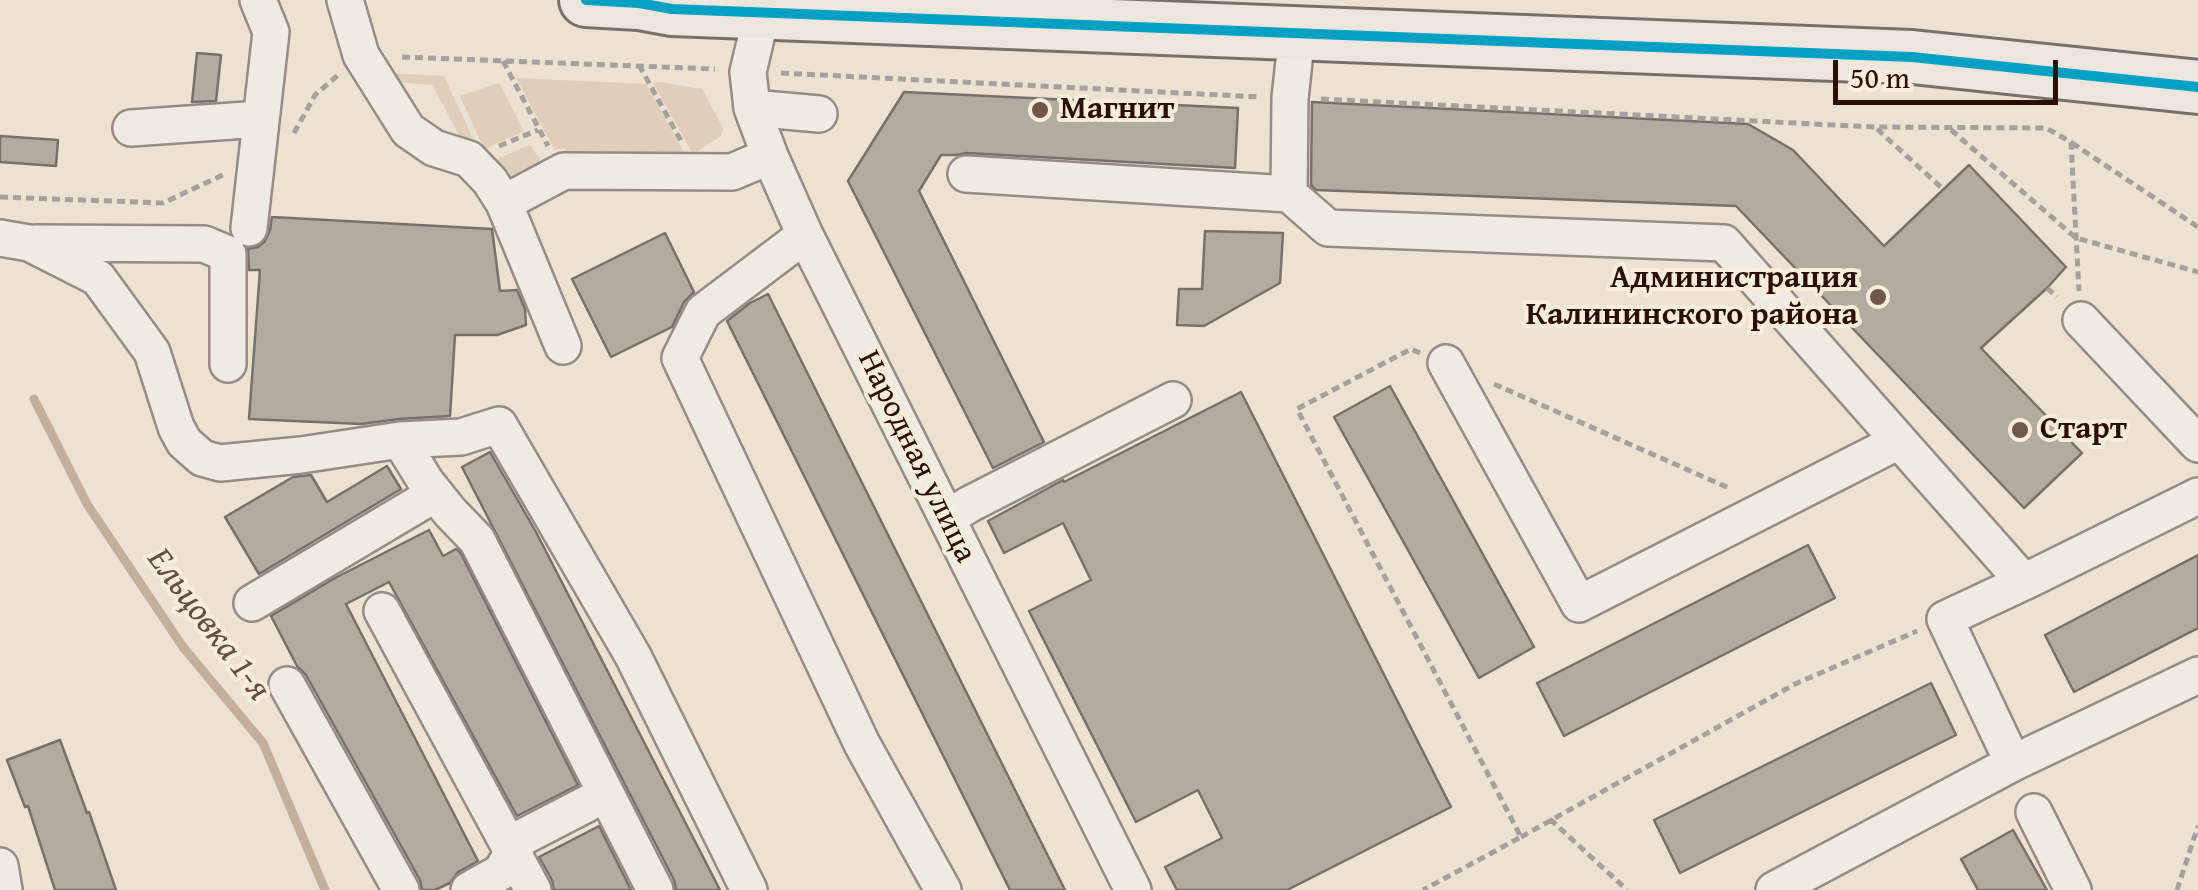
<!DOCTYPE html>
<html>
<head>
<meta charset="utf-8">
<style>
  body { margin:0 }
  #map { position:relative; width:2198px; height:890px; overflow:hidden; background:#ece1d2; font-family:"Gentium Book Plus",serif }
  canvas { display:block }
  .scale { position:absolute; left:1833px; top:60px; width:225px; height:45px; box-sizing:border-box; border:5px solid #2a0e05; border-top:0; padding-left:12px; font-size:30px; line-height:35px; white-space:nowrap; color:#2a0e05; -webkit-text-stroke:8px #faeddb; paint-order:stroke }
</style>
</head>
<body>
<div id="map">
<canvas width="2198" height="890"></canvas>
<div class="scale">50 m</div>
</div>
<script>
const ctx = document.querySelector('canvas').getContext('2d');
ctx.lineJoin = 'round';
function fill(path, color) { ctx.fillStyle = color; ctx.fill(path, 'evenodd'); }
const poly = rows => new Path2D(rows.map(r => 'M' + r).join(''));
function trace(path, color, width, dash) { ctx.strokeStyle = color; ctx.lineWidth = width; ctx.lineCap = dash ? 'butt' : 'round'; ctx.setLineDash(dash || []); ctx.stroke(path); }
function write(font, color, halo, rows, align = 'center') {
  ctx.font = font + ' "Gentium Book Plus",serif'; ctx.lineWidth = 8; ctx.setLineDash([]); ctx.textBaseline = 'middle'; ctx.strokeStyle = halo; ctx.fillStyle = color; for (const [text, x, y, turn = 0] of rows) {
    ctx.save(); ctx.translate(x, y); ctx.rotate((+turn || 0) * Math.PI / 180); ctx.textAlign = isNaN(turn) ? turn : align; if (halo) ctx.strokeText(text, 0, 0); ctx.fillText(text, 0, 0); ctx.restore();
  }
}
const green = poly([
  [383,73,444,76,479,151,470,155,432,85,385,81],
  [516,78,646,84,686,156,573,165,565,149,554,149],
  [660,82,702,89,723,128,721,136,693,154,653,83],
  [499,83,524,131,484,149,460,96],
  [530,145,549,173,507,196,490,162]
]);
const stream = poly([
  [34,399,87,504,183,647,263,743,325,890]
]);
const building = poly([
  [197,53,221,55,216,101,192,102,197,53],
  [904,92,1238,108,1235,168,967,153,956,155,941,155,919,191,1044,442,993,468,848,181,904,92],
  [1312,102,1748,124,1793,150,1884,246,1969,165,2066,267,2047,288,1981,348,2082,453,2024,508,1736,206,1316,190,1311,185,1312,102],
  [0,136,58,140,56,166,0,162,0,136],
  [272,217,492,229,500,291,517,290,525,309,526,325,497,335,455,335,450,416,399,419,361,424,249,419,260,270,249,270,248,249,258,247,265,241,270,230,272,217],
  [1205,231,1283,233,1280,283,1204,326,1177,325,1179,289,1202,289,1205,231],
  [665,233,694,292,684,302,672,327,611,357,572,279,665,233],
  [768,294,1024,808,1065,890,1010,890,727,321,750,303,768,294],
  [1390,386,1534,647,1479,678,1334,417,1390,386],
  [1241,392,1451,807,1287,890,1177,890,1165,867,1222,838,1198,790,1136,822,1029,611,1091,580,1063,523,1004,553,988,521,1063,480,1064,482,1241,392],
  [490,452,536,532,720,890,676,890,674,880,462,467,490,452],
  [387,466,401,489,259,574,225,517,293,477,311,475,327,502,387,466],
  [429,530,443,556,456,549,460,552,578,785,517,816,389,582,346,604,478,861,458,872,450,883,435,890,422,890,420,880,306,675,297,666,271,616,335,578,429,530],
  [1808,545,1835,598,1564,736,1537,683,1808,545],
  [2198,555,2198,628,2074,692,2045,635,2198,555],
  [1931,683,1956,735,1680,873,1654,820,1931,683],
  [60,740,87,813,89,812,116,890,55,890,28,806,25,807,7,760,60,740],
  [599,826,631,890,554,890,552,880,539,857,599,826],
  [2013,830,2047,890,1978,890,1961,859,2013,830]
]);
const path = poly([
  [402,57,715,69],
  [503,61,548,146],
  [639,65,681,141],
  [781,73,1260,97],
  [1321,99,1874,127,2046,128,2071,142,2079,291],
  [1877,129,1943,189],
  [1951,130,2076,238,2198,272],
  [294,133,315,95,338,75],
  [2072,143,2198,227],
  [499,146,538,130],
  [0,197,163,203,225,174],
  [2047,288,2057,297],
  [1420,353,1411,349,1297,409,1521,837,1423,890],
  [1494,384,1731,489],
  [1550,819,1627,890],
  [1521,837,1795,684,1917,631],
  [2177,890,2198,826]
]);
const minor = poly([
  [345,0,361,55,408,130,434,148,469,159,490,181,504,203,563,346],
  [765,0,748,72,752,108,770,156,805,235,1133,890],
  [752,108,819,114],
  [131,128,261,119],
  [966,174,1289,194,1290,98,1297,34],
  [1289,194,1328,228,1724,243,2024,582,2198,496],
  [504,203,564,171,732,172,770,156],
  [249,228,271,32,258,0],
  [805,235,703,312,680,358,862,744,943,890],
  [0,238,29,243,98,278,152,352,176,427,184,442,202,458,220,463,301,455,400,440,426,482,450,512,477,540,655,890],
  [36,243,204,244,228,254,228,364],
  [2081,320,2198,444],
  [1446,363,1579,604,1899,441],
  [400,440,461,437,499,425,633,656,749,890],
  [947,518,970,504,1173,400],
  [252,603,435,494],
  [382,611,533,890],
  [287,685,401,890],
  [2013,763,1945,619,2024,582],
  [2034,812,2073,890],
  [0,866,4,890],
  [469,890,501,872,521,838,606,794],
  [1774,890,2013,763,2198,675]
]);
const highway = poly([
  [586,0,639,3,672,9,1912,57,2198,87]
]);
const bus1 = poly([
  [586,0,639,3,672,9,1912,57,2198,87]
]);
const markers = [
  [1040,110,10,"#6e584d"],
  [1878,297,10,"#6e584d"],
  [2020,430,10,"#6e584d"]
];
const poiNames = [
  ["Магнит",1060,110],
  ["Администрация",1858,279,"right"],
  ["Калининского района",1858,316,"right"],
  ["Старт",2040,430]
];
const streetNames = [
  ["Народная улица",916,457,64]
];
const waterNames = [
  ["Ельцовка 1-я",208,625,53]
];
fill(green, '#dfceba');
trace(stream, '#c3b09c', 9);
fill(building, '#b4aba0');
trace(building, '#7b7068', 2.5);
trace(minor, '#968c83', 40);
trace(highway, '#7b7068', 58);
trace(path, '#a8a09a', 5, [8, 5]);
trace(minor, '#efeae2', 35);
trace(highway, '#ede6dd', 52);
trace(bus1, '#02a1c4', 10);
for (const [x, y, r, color] of markers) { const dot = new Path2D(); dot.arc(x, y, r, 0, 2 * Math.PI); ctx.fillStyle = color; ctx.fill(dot); trace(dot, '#faeddb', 4); }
write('bold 32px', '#2a0e05', '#faeddb', poiNames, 'left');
write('32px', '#2a0e05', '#faeddb', streetNames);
write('italic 35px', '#674d3f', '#faeddb', waterNames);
</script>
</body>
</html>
